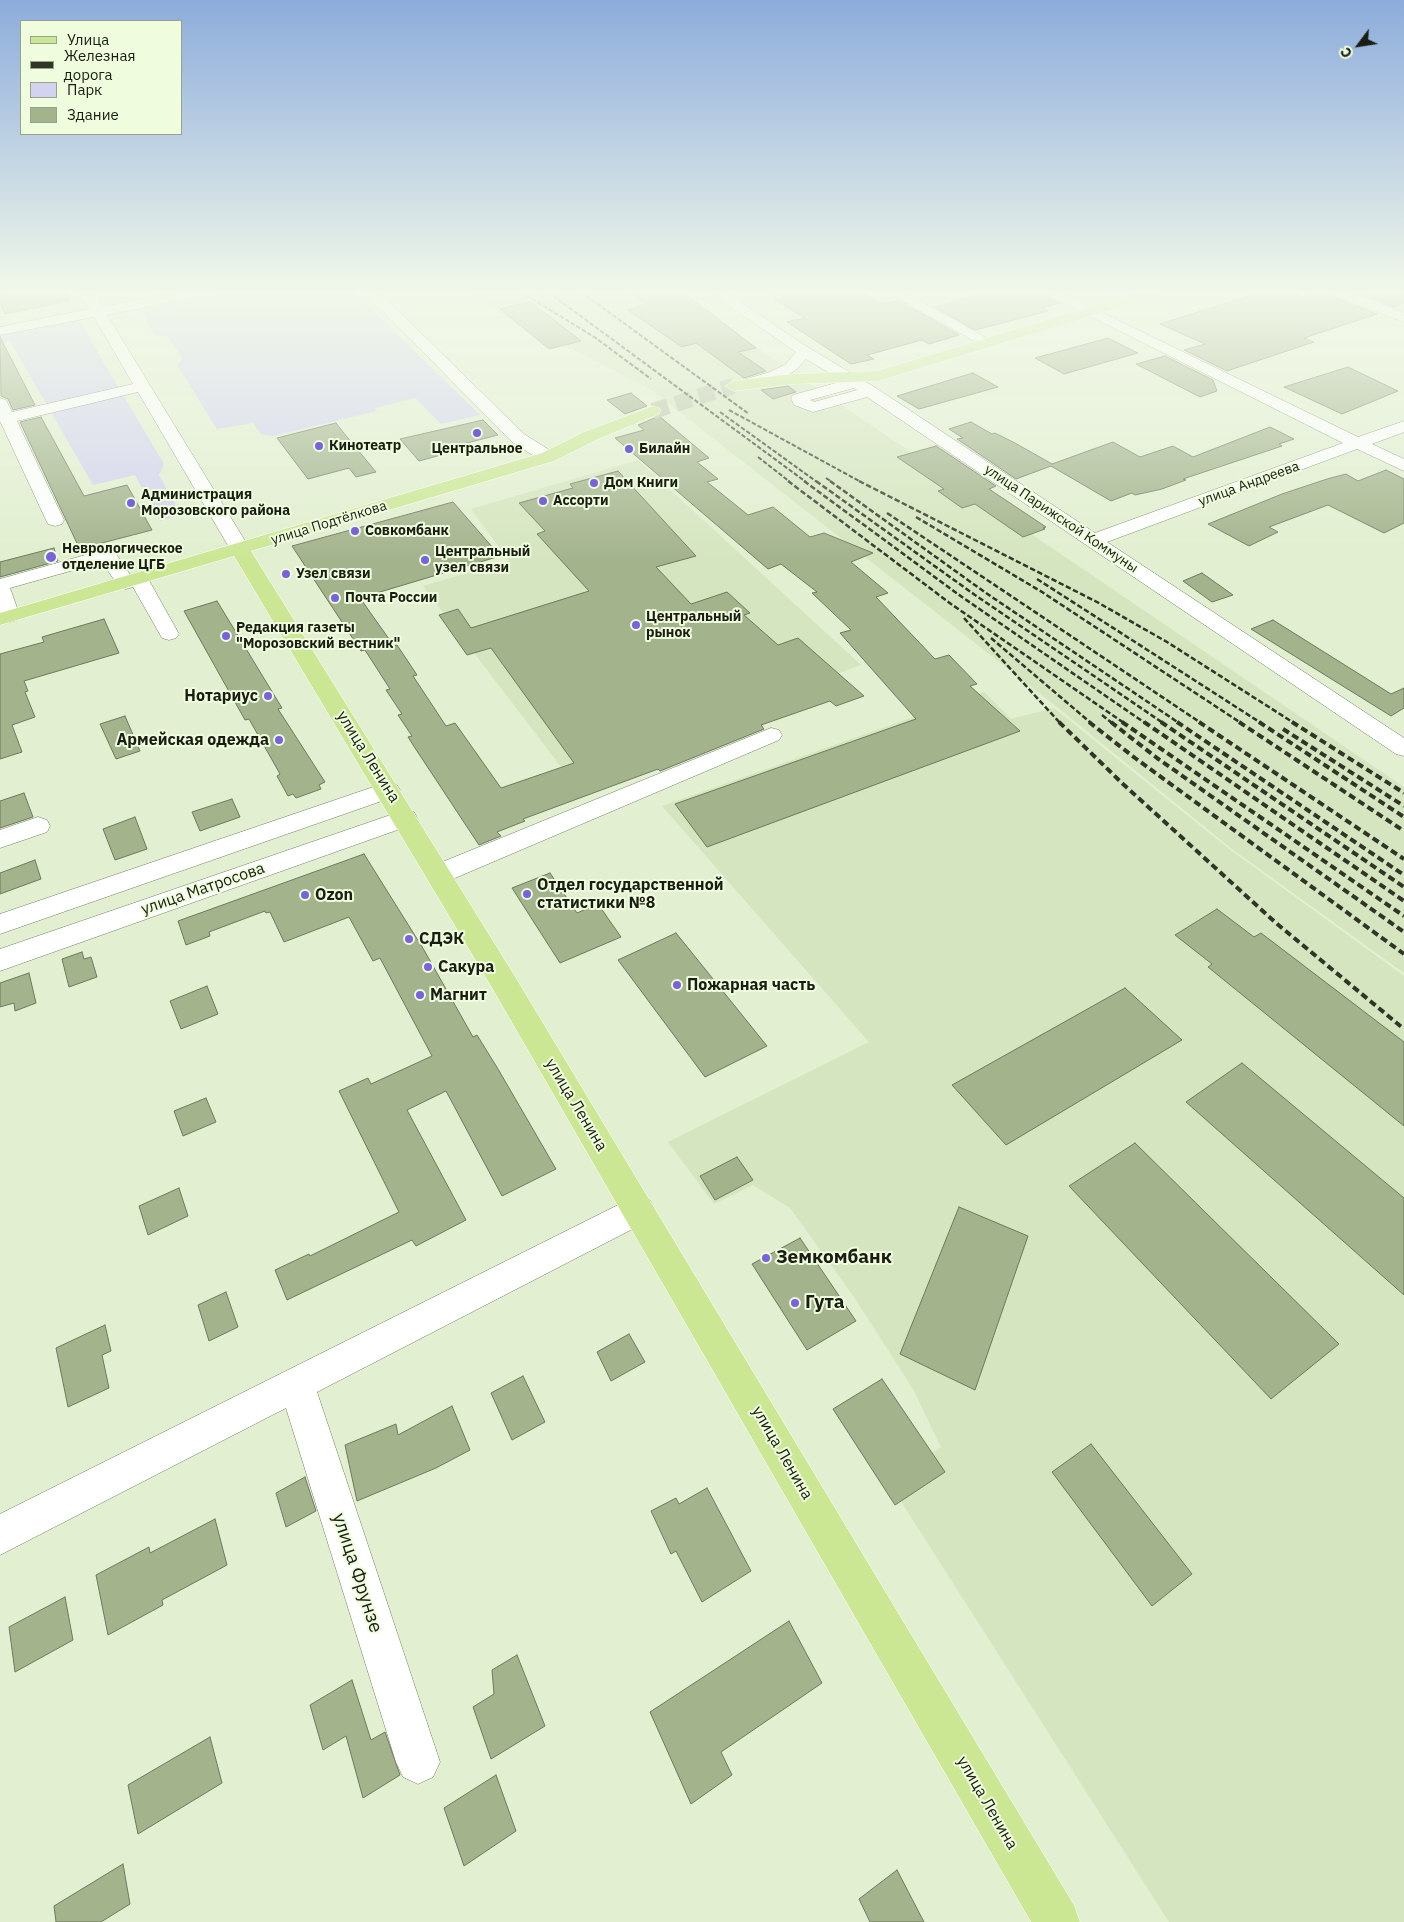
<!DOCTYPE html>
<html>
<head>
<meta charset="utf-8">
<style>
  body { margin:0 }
  #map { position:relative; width:1404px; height:1922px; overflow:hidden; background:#e2efd0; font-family:"IBM Plex Sans",sans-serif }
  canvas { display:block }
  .legend { position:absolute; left:20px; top:20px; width:162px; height:115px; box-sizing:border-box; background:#effcdd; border:1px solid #99a38c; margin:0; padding:6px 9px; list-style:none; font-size:15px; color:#191d12 }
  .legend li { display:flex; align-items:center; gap:10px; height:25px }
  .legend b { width:25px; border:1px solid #99a38c }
  .north { position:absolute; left:1334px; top:20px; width:50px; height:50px; -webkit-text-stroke:4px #effcdd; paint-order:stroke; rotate:239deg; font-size:14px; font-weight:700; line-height:20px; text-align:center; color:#191d12 }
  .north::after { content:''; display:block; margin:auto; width:18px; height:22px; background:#191d12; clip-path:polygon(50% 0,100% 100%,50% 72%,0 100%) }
</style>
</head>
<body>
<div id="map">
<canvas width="1404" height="1922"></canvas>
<ul class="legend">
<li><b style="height:6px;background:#cbe794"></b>Улица</li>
<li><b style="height:6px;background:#303527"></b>Железная дорога</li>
<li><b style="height:14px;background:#d3d2ef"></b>Парк</li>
<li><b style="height:14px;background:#a3b38c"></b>Здание</li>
</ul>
<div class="north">С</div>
</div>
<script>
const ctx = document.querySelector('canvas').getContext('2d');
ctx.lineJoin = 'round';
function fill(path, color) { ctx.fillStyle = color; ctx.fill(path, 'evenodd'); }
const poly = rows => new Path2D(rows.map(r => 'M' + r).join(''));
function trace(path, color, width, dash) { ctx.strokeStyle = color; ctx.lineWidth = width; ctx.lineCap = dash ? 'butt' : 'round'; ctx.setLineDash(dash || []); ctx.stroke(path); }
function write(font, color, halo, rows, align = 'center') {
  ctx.font = font + ' "IBM Plex Sans",sans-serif'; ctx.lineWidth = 4; ctx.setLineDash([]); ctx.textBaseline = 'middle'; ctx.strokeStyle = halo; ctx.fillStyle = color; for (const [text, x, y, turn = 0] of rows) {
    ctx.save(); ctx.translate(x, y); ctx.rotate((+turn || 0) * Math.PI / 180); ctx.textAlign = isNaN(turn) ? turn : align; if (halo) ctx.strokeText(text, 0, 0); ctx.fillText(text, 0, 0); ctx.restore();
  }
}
const built = poly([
  [461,292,675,292,1404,787,1404,973,1232,849,1057,707,650,389],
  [638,460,861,665,568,776,423,586,509,561,471,509],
  [984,692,1011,719,1054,708,1229,849,1404,976,1404,1922,1169,1922,888,1481,941,1447,913,1389,854,1297,790,1208,753,1185,714,1204,668,1142,869,1042,662,806]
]);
const green = poly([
  [233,292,354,292,480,415,441,424,415,398,375,408,377,411,273,436,261,434,253,423,217,429,177,365,182,358,168,337,154,335,141,310],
  [78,319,164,464,159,475,181,515,160,521,135,475,93,485,10,341,0,343,0,333]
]);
const building = poly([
  [0,292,68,292,69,301,5,314,0,303,0,292],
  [629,292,683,292,756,348,738,352,766,371,744,378,696,343,682,347,628,310,646,304,629,292],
  [768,292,861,292,882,304,898,300,959,335,929,344,922,340,867,355,874,359,851,364,787,322,805,318,774,299,778,298,768,292],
  [988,292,1040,292,1060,303,1042,308,1048,311,975,330,935,307,988,292],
  [1261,292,1289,292,1303,297,1320,292,1377,314,1304,338,1314,342,1227,371,1184,350,1205,344,1160,324,1261,292],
  [1376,292,1404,292,1404,303,1394,307,1365,296,1376,292],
  [531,302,581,341,549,349,500,309,531,302],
  [0,337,35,405,13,410,8,399,1,396,0,337],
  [1108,338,1138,353,1064,374,1035,358,1108,338],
  [1165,356,1213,380,1217,391,1200,397,1136,364,1165,356],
  [1348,367,1398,391,1342,414,1284,387,1348,367],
  [973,373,998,387,919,409,897,396,973,373],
  [788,386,796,392,773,399,761,390,788,386],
  [631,393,647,406,625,414,607,400,631,393],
  [659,416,709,458,697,462,718,479,707,482,748,515,773,507,810,537,824,533,873,553,851,562,888,593,876,597,935,659,949,655,977,684,970,686,1020,731,707,847,675,804,916,719,840,633,851,630,812,593,817,592,781,564,768,569,615,438,644,430,638,425,659,416],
  [41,417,84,496,127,485,152,530,98,544,100,549,82,554,20,422,41,417],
  [483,420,498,435,459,445,463,449,419,461,400,439,483,420],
  [971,422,992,434,995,433,1015,443,1052,464,1113,442,1140,457,1173,446,1193,457,1270,427,1294,439,1279,444,1282,446,1183,479,1186,480,1162,489,1135,495,1132,493,1111,501,1051,466,1016,479,957,439,963,438,949,429,971,422],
  [336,423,343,432,376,472,356,477,349,468,308,479,277,438,336,423],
  [936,446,996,486,989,489,1046,527,1043,528,1045,529,1023,537,975,504,962,508,938,491,944,489,897,457,936,446],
  [1386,470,1404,479,1404,523,1384,533,1328,505,1269,527,1278,532,1249,546,1208,524,1282,494,1327,479,1346,474,1358,481,1386,470],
  [618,471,696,556,656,567,691,604,727,592,750,613,744,615,778,645,798,638,864,696,836,706,830,701,761,725,764,729,660,771,658,769,523,819,525,821,497,832,501,836,479,845,415,748,408,737,412,736,398,715,402,714,386,690,390,689,365,650,361,651,292,546,453,502,500,556,360,598,394,646,397,645,417,675,413,676,446,726,455,723,501,788,574,763,491,648,467,655,439,615,458,609,471,628,589,591,537,534,545,531,519,503,573,488,570,484,618,471],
  [54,548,58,561,0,577,0,562,54,548],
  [1202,573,1233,595,1212,602,1183,581,1202,573],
  [217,601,282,708,278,709,325,782,319,785,321,789,296,798,293,794,288,796,277,776,280,774,249,719,245,720,184,611,217,601],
  [104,619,119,653,24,681,28,691,25,692,35,717,12,725,22,752,0,759,0,654,44,642,42,637,104,619],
  [1273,620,1391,694,1404,688,1404,708,1391,716,1251,629,1273,620],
  [125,716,140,751,116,759,100,724,125,716],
  [24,793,33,817,0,828,0,801,24,793],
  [232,799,240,817,200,831,192,812,232,799],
  [135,817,147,849,115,860,103,829,135,817],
  [364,854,424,950,473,1037,477,1035,498,1069,556,1169,502,1196,446,1091,407,1110,466,1220,416,1246,412,1240,287,1300,275,1270,309,1254,310,1256,399,1212,339,1091,368,1078,371,1084,432,1056,380,958,373,961,349,917,284,942,270,912,266,913,265,911,209,932,210,936,186,945,178,921,364,854],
  [35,860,41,879,0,894,0,873,35,860],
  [550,873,577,913,598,904,621,937,560,963,512,888,550,873],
  [1217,909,1254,937,1261,933,1404,1042,1404,1126,1208,967,1212,964,1175,935,1217,909],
  [676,933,767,1046,705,1077,618,960,676,933],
  [82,952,84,959,91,957,97,977,69,987,62,959,82,952],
  [29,973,36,1003,15,1011,14,1003,0,1007,0,983,29,973],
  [207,986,218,1014,181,1029,170,1001,207,986],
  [1125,988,1182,1040,1006,1145,952,1085,1125,988],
  [1242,1063,1404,1198,1404,1295,1186,1102,1242,1063],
  [206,1098,216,1122,183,1136,174,1111,206,1098],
  [1135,1143,1339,1344,1271,1399,1069,1186,1135,1143],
  [737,1157,753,1180,715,1200,700,1176,737,1157],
  [179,1188,188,1216,148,1235,139,1206,179,1188],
  [959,1207,1028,1236,975,1390,900,1354,959,1207],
  [800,1238,856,1321,807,1350,752,1264,800,1238],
  [226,1292,238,1327,209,1341,198,1305,226,1292],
  [105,1325,111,1351,102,1355,109,1388,68,1407,56,1348,105,1325],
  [629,1334,645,1362,611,1381,597,1352,629,1334],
  [523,1376,545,1422,512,1440,491,1393,523,1376],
  [882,1379,945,1472,895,1505,833,1409,882,1379],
  [452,1406,470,1450,436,1468,357,1501,345,1445,396,1424,398,1435,452,1406],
  [1091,1444,1192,1574,1152,1606,1052,1472,1091,1444],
  [305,1477,316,1511,286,1527,276,1493,305,1477],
  [707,1488,751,1571,702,1602,676,1551,671,1554,651,1511,676,1498,679,1504,707,1488],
  [215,1519,227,1565,162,1600,163,1605,108,1635,96,1575,149,1547,150,1553,215,1519],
  [65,1597,73,1640,15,1672,9,1627,65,1597],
  [789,1621,822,1683,721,1752,732,1775,691,1804,650,1712,789,1621],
  [517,1655,545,1726,491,1759,473,1707,494,1694,492,1670,517,1655],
  [352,1680,371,1740,385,1732,400,1775,363,1798,346,1736,323,1750,310,1705,352,1680],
  [210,1737,222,1783,138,1834,128,1785,210,1737],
  [496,1775,516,1831,464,1866,444,1808,496,1775],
  [123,1864,130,1904,101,1922,56,1922,54,1906,123,1864],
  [897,1870,924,1922,870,1922,859,1899,897,1870]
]);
const majorTunnel = poly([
  [653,411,733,386]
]);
const minor = poly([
  [79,292,93,292,102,307,179,292,209,292,202,296,107,315,250,549,247,553,233,553,230,549,138,392,17,421,64,520,62,524,55,526,48,524,46,520,0,421,0,398,6,400,12,412,133,384,94,317,0,335,0,327,89,309,79,292],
  [364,292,379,292,524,434,554,453,557,457,554,461,542,461,512,442,364,292],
  [709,292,726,292,801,343,876,388,1095,533,1343,443,1042,292,1060,292,1358,437,1404,421,1404,432,1372,444,1404,459,1404,471,1357,449,1107,542,1404,738,1404,756,1396,754,867,397,813,412,794,405,791,398,793,395,843,381,806,359,796,370,782,378,749,388,743,386,741,383,743,380,770,372,786,364,796,352,709,292],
  [854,388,857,390,814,402,810,400,854,388],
  [887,292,905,292,995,343,988,347,983,346,887,292],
  [1331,292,1351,292,1404,313,1404,322,1333,295,1331,292],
  [107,549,114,551,131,576,139,573,146,575,179,634,176,638,169,640,162,638,133,587,126,589,119,587,102,562,10,588,20,616,17,620,10,622,3,620,0,616,0,579,107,549],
  [771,728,779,730,782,735,779,740,448,881,439,883,430,881,426,874,430,867,771,728],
  [388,782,396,784,400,790,396,796,0,934,0,914,388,782],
  [405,810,414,812,417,818,414,824,0,971,0,949,405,810],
  [38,817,47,820,50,826,47,832,0,848,0,830,38,817],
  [638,1195,650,1200,654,1210,650,1220,317,1392,440,1762,433,1777,418,1784,403,1777,396,1762,286,1408,0,1555,0,1514,638,1195]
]);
const major = poly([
  [1140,292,1162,292,1160,295,878,381,793,384,733,391,725,386,733,381,793,374,877,371,1140,292],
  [653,406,659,408,661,411,659,414,596,440,554,461,251,551,511,970,1074,1905,1080,1922,1031,1922,491,986,234,556,0,625,0,613,542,453,584,432,653,406]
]);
const railFar2 = poly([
  [521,292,599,340],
  [548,292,806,482],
  [581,292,749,414],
  [593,336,651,379],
  [729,410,861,482],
  [720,412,817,482],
  [758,457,790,482],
  [826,478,832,482]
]);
const railFar1 = poly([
  [788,481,951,604,1124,723],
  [804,481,962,597,1145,723],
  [816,481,975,595,1163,723],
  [830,481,986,593,1179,723],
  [859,481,1097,602,1167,642,1294,723],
  [887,513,1201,723],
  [916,517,1042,592,1241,723],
  [1037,579,1261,723],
  [964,618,1060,723],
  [991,638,1091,723],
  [1102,715,1112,723]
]);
const rail = poly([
  [1059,722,1123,784,1276,923,1404,1029],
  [1089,722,1135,758,1404,954],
  [1111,722,1157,758,1404,932],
  [1122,722,1404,916],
  [1144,722,1404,901],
  [1161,722,1404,887],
  [1177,722,1404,875],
  [1199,722,1404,859],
  [1239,722,1404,831],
  [1259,722,1404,817],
  [1292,722,1404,793],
  [1283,729,1404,806]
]);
const markers = [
  [477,433,5,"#7862dd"],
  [319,446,5,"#7862dd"],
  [629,449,5,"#7862dd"],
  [594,483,5,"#7862dd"],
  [543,501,5,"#7862dd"],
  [131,503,5,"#7862dd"],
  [355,531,5,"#7862dd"],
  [51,557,6,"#7862dd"],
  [425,560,5,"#7862dd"],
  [286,574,5,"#7862dd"],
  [335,598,5,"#7862dd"],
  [636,625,5,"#7862dd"],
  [226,636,5,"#7862dd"],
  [268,696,5,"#7862dd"],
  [279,740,5,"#7862dd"],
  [527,894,5,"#7862dd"],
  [305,895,5,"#7862dd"],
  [409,939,5,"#7862dd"],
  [428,967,5,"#7862dd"],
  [677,985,5,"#7862dd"],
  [420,995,5,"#7862dd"],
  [766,1258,5,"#7862dd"],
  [795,1303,5,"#7862dd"]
];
const farPoinames = [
  ["Кинотеатр",329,446],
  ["Центральное",477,449,"center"],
  ["Билайн",639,449],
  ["Дом Книги",604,483],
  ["Администрация",141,495],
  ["Морозовского района",141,511],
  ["Ассорти",553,501],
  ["Совкомбанк",365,531],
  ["Неврологическое",62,549],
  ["отделение ЦГБ",62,565],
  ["Центральный",435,552],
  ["узел связи",435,568],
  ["Узел связи",296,574],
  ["Почта России",345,598],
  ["Центральный",646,617],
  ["рынок",646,633],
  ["Редакция газеты",236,628],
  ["\"Морозовский вестник\"",236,644]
];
const farStreetnames = [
  ["улица Андреева",1249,484,-20],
  ["улица Парижской Коммуны",1061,519,34],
  ["улица Подтёлкова",329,523,-17]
];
const poiNames = [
  ["Нотариус",258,696,"right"],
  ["Армейская одежда",269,740,"right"],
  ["Отдел государственной",537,885],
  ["статистики №8",537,903],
  ["Ozon",315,895],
  ["СДЭК",419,939],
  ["Сакура",438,967],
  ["Пожарная часть",687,985],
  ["Магнит",430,995]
];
const streetNames = [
  ["улица Ленина",368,757,58],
  ["улица Матросова",203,889,-19],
  ["улица Ленина",576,1105,59],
  ["улица Ленина",782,1453,60],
  ["улица Ленина",987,1803,60]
];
const nearPoinames = [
  ["Земкомбанк",776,1258],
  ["Гута",805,1303]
];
const nearStreetnames = [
  ["улица Фрунзе",357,1573,72]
];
fill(built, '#d5e5bf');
fill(green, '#d3d2ef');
fill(building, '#a3b38c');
trace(building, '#6e795e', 1);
trace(majorTunnel, '#bac5aa', 16, [16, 8]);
trace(minor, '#758065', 1);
trace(major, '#fff', 1);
fill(minor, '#fff');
fill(major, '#cbe794');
trace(railFar2, '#303527', 2, [4.5, 2]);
trace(railFar1, '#303527', 2.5, [5.5, 2.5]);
trace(rail, '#303527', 4, [7, 4]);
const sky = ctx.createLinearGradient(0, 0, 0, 561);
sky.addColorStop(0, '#8cacdb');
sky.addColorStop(0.52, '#f2f8ea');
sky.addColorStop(1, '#f2f8ea00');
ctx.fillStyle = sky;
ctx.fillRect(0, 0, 1404, 561);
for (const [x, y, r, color] of markers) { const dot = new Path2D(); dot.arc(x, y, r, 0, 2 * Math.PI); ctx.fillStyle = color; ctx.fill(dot); trace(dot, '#effcdd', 2); }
write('bold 14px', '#191d12', '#effcdd', farPoinames, 'left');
write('14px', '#191d12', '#effcdd', farStreetnames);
write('bold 16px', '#191d12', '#effcdd', poiNames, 'left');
write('16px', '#191d12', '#effcdd', streetNames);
write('bold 19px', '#191d12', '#effcdd', nearPoinames, 'left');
write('19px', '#191d12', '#effcdd', nearStreetnames);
</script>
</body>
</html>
